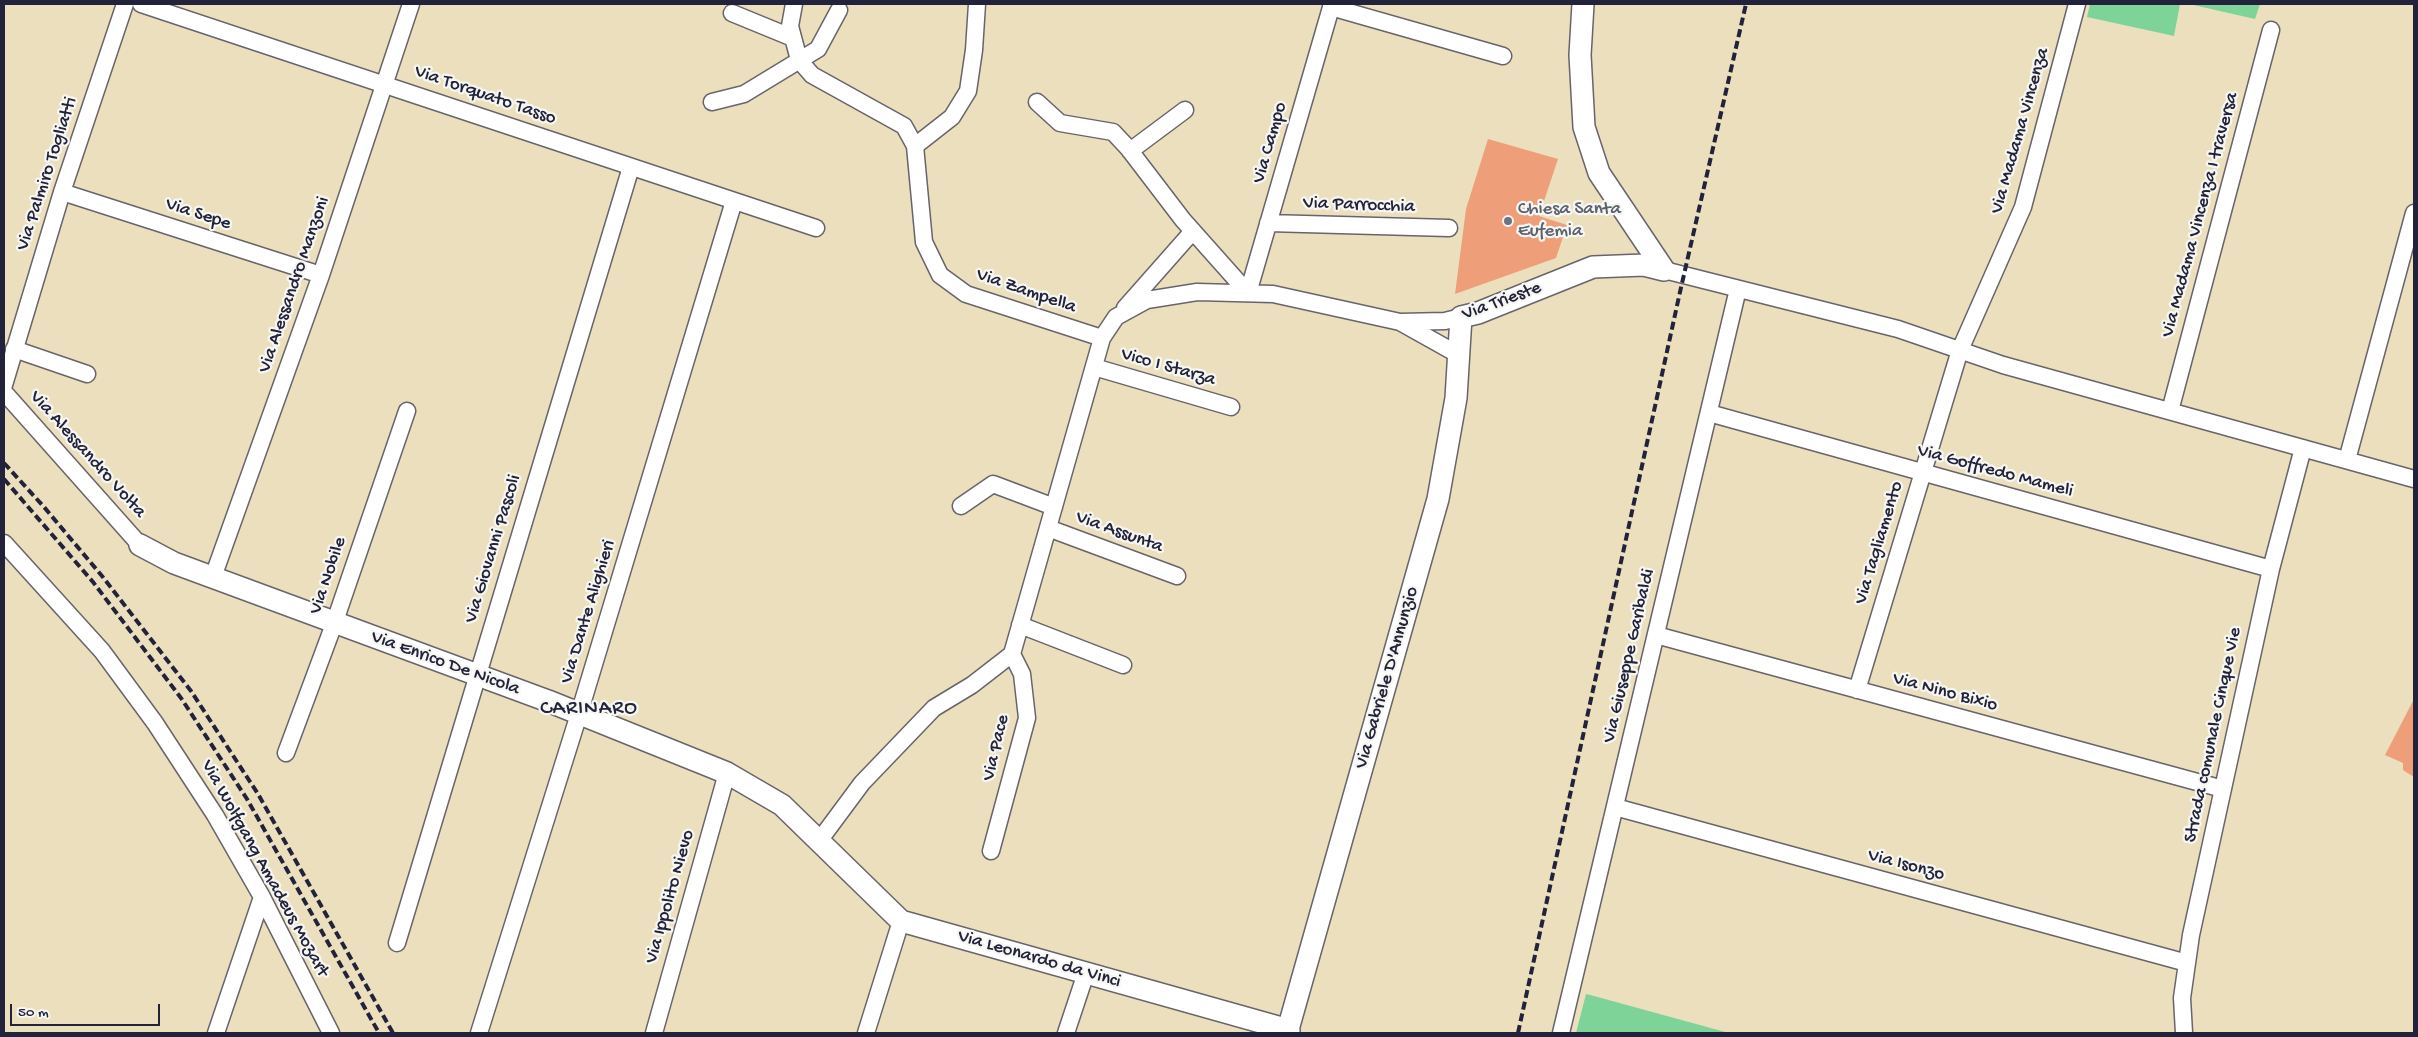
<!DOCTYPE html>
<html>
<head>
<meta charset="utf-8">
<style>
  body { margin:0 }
  #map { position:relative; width:2418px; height:1037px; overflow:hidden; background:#ebdfbe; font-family:"Gochi Hand",sans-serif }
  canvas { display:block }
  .frame { position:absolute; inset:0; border:5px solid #22223b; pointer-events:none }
  .scale { position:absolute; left:10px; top:1004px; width:150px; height:22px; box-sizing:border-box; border:2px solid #22223b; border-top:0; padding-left:6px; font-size:15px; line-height:18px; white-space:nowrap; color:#22223b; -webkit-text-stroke:4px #f6f6f2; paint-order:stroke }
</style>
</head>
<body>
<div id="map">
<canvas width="2418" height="1037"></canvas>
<div class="frame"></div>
<div class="scale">50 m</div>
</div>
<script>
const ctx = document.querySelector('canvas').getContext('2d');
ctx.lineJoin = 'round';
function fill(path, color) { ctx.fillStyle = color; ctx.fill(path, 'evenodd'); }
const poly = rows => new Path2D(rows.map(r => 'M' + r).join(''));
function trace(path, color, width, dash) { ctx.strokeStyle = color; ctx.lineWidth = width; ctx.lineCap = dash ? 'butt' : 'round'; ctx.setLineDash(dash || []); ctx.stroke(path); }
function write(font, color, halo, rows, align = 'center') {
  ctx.font = font + ' "Gochi Hand",sans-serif'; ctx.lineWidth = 4.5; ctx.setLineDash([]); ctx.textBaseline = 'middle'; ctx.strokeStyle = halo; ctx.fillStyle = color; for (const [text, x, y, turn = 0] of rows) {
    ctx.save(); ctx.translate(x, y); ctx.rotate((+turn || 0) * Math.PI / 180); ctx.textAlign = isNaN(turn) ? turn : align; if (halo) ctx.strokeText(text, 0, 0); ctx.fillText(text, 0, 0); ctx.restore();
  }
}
const green = poly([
  [2090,4,2180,4,2174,36,2087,17],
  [2189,4,2260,4,2255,19],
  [1586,994,1594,996,1729,1033,1576,1033]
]);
const building = poly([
  [1488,139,1558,159,1539,216,1567,225,1556,258,1455,294,1466,209],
  [2414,699,2414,777,2403,770,2403,763,2385,755]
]);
const minor = poly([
  [141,4,816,228],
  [794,4,790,26,799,60,812,75,904,126,915,146,924,242,940,275,966,294,1102,338],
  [1331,7,1503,56],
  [732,13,793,38],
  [712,102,744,94,818,49,839,10],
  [1037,102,1060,123,1113,132,1128,148,1183,220,1248,293],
  [915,146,952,117,968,91,974,50,977,4],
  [1130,151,1185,110],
  [62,192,321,275],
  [1268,223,1449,228],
  [1664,270,1898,329,2003,365,2414,479],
  [1248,293,1332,4],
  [1125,308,1193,231],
  [1400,322,1459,355],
  [14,349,87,374],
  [1094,367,1231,407],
  [4,385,62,192,125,4],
  [4,392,140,545],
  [2170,411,2271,30],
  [1709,413,2271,569],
  [2347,460,2414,213],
  [961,506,993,484,1054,507],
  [1048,528,1177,576],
  [4,543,102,651,155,723,215,815,262,897,331,1033],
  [213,577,321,275,411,4],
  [1020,625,1123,665],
  [1656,635,2223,789],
  [1012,654,1102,338,1116,317,1147,300,1197,292,1273,294,1400,322,1445,321,1461,317],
  [1857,690,1960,350,2023,207,2077,4],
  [286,753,334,624,407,411],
  [1615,807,2187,963],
  [819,841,862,783,934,708,972,685,1012,654],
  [991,851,1027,718,1022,674,1012,654],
  [397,943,631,167],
  [216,1033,262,897],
  [479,1033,579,714,734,201],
  [654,1033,727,773],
  [866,1033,901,921],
  [1066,1033,1086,973],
  [1561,1033,1738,289],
  [2184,1033,2182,998,2191,935,2271,569,2303,448]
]);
const tertiary = poly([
  [1583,4,1580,55,1584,127,1599,173,1664,270],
  [140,545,174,563,548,701,727,773,782,805,901,921,1289,1030],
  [1287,1033,1438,499,1456,398,1461,317,1478,313,1593,267,1644,265,1664,270]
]);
const rail = poly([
  [4,463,44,507,102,576,191,691,258,794,393,1033],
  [4,479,93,582,181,698,247,799,379,1033],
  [1518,1033,1680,292,1746,4]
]);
const markers = [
  [1508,221,5,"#6b7280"]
];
const streetNames = [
  ["Via Torquato Tasso",485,96,19],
  ["Via Madama Vincenza",2021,131,-74],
  ["Via Campo",1271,143,-74],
  ["Via Palmiro Togliatti",48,174,-72],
  ["Via Parrocchia",1359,206,2],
  ["Via Sepe",198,215,18],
  ["Via Madama Vincenza I traversa",2201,215,-75],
  ["Via Alessandro Manzoni",295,285,-71],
  ["Via Zampella",1026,292,19],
  ["Via Trieste",1502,302,-20],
  ["Vico I Starza",1168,368,16],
  ["Via Alessandro Volta",87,455,48],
  ["Via Goffredo Mameli",1995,472,15],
  ["Via Assunta",1119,533,20],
  ["Via Tagliamento",1880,543,-73],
  ["Via Giovanni Pascoli",494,549,-73],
  ["Via Nobile",329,576,-71],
  ["Via Dante Alighieri",589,612,-73],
  ["Via Giuseppe Garibaldi",1630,656,-77],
  ["Via Enrico De Nicola",445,664,20],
  ["Via Gabriele D'Annunzio",1388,678,-74],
  ["Via Nino Bixio",1945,693,15],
  ["Strada comunale Cinque Vie",2214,735,-78],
  ["Via Pace",997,748,-77],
  ["Via Isonzo",1906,866,15],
  ["Via Wolfgang Amadeus Mozart",264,869,61],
  ["Via Ippolito Nievo",671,897,-74],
  ["Via Leonardo da Vinci",1039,960,16]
];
const worshipNames = [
  ["Chiesa Santa",1518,210],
  ["Eufemia",1518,232]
];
const quarterNames = [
  ["CARINARO",589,710]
];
fill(green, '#7ed498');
fill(building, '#ee9f7a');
trace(minor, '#686469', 19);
trace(tertiary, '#686469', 24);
trace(minor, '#fff', 16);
trace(tertiary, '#fff', 21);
trace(rail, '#22223b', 4, [8, 4]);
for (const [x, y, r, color] of markers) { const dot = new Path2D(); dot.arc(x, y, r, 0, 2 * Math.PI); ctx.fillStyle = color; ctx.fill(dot); trace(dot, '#f6f6f2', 2); }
write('19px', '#22223b', '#f6f6f2', streetNames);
write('19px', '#5b616d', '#f6f6f2', worshipNames, 'left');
ctx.letterSpacing = '1px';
write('21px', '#22223b', '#f6f6f2', quarterNames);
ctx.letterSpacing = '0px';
</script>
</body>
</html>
